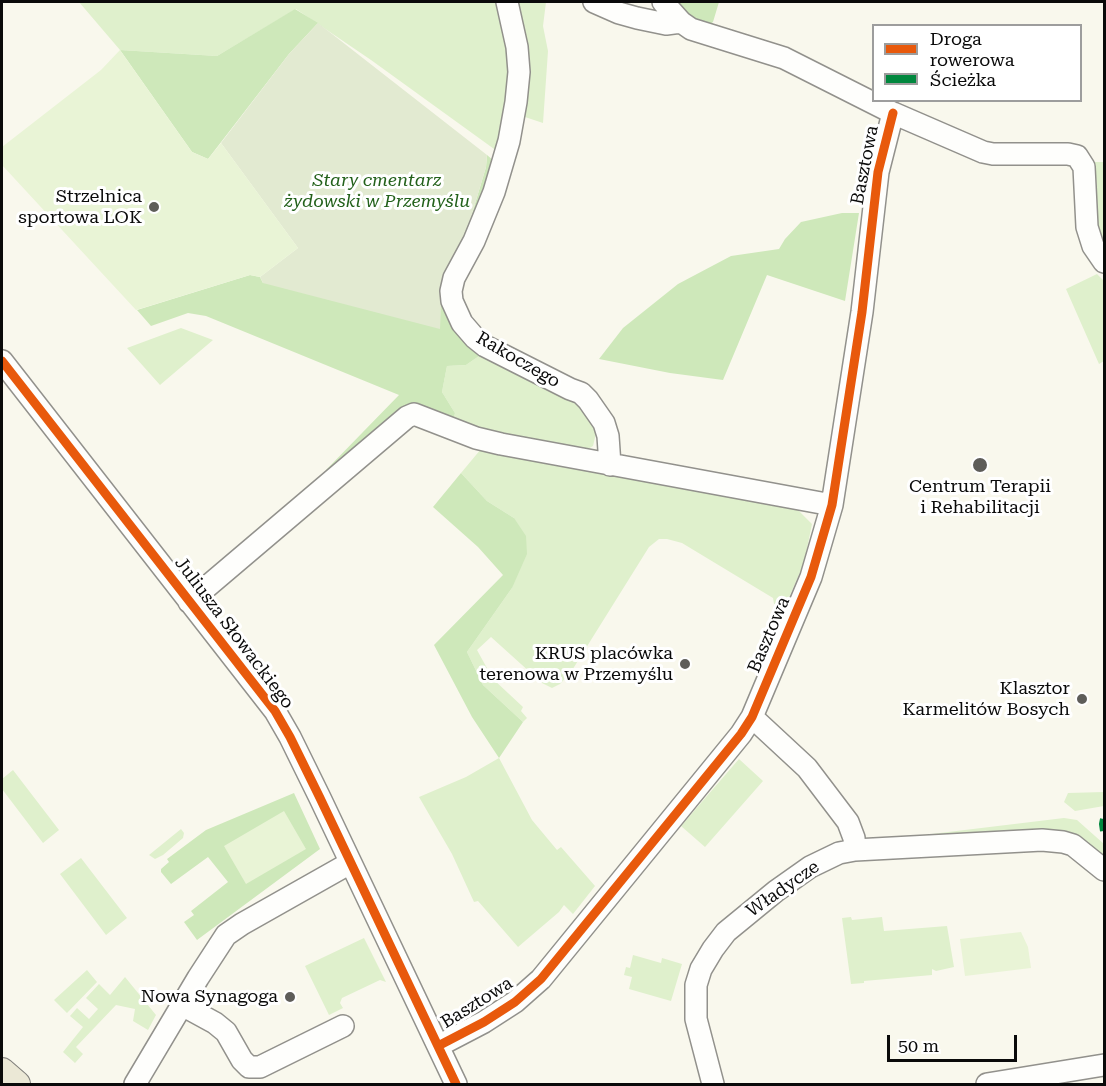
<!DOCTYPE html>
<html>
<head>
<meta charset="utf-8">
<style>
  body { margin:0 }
  #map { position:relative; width:1106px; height:1086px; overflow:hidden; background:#f9f8ed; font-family:"Roboto Serif",serif }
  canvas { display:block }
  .frame { position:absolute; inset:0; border:3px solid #0a0a0a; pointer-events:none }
  .legend { position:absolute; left:872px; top:24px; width:210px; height:78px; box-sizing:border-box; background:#fff; border:2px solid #9d9d9d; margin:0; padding:8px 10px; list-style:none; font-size:18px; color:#0a0a0a }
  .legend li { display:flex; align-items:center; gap:12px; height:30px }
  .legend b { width:30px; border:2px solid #9d9d9d }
  .scale { position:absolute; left:887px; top:1035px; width:130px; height:27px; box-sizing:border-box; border:3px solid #0a0a0a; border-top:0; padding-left:8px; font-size:18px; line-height:21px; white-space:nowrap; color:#0a0a0a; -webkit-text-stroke:4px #fff; paint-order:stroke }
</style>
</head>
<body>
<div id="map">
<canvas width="1106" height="1086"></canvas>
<div class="frame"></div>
<ul class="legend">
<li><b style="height:8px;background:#e8590c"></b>Droga rowerowa</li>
<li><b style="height:8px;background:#00873e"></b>Ścieżka</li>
</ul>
<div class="scale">50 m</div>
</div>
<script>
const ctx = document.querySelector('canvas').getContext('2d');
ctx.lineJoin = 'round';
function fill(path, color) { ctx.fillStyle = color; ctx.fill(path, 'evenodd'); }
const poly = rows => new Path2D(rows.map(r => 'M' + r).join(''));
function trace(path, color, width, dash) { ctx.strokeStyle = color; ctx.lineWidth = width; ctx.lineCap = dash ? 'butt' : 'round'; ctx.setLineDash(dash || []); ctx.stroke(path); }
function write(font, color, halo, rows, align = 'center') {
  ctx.font = font + ' "Roboto Serif",serif'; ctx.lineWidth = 6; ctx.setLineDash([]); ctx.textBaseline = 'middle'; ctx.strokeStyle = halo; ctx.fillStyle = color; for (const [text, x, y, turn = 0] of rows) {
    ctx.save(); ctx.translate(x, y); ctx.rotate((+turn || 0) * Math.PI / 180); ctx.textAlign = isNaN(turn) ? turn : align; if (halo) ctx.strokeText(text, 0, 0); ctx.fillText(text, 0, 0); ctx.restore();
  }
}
const green = poly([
  [79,2,502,2,514,49,501,154,371,60,296,9,217,56,120,50],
  [513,2,546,2,543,26,548,51,543,123,519,115],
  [1092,162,1103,162,1104,246,1098,227,1096,176],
  [1097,274,1104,281,1104,361,1099,364,1066,289],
  [181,328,213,340,160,385,127,348],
  [485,352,585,405,598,425,593,446,588,449,524,440,483,431,454,417,455,413,442,392,447,366,466,365],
  [481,449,797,509,812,524,804,563,784,609,774,604,773,598,682,543,667,539,659,539,649,547,571,672,560,684,552,688,542,683,491,637,477,650,493,679,523,707,521,711,527,718,523,722,483,685,467,652,512,588,514,518,487,501,461,473],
  [499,758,532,820,557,850,561,847,595,886,573,914,564,905,559,912,518,947,478,901,474,902,452,854,419,797,466,777],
  [739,759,763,781,705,847,681,826],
  [13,770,59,830,43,843,2,789,2,779],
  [1104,792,1104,806,1075,811,1064,802,1068,793],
  [1064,818,1077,820,1104,844,1104,862,1079,843,882,840],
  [181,829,184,833,183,838,163,855,155,859,149,855],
  [81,858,127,918,106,935,60,874],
  [851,917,852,920,882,917,884,931,947,926,954,967,936,971,932,969,932,975,864,981,864,983,851,984,842,918],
  [364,938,386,982,380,980,342,998,340,1003,343,1008,329,1015,305,966],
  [633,955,661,963,662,958,682,964,671,1001,629,989,632,977,624,975,626,967,630,968],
  [87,970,97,982,67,1013,54,1000],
  [125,977,156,1015,148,1030,133,1021,135,1009,116,1005,76,1047,83,1054,75,1063,63,1052,83,1027,70,1016,77,1008,89,1019,98,1009,86,998,99,984,110,995]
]);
const forest = poly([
  [673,2,719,2,713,22,707,27,696,21],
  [295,9,318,23,289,54,208,159,192,152,120,50,217,56],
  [487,155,494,161,493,175,447,280,485,352,466,365,447,366,442,392,455,413,454,417,417,404,404,406,328,471,326,470,399,395,206,316,188,313,151,326,137,310,250,275,260,277,263,283,442,286,471,217,486,167],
  [842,213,859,213,845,301,767,275,723,380,670,373,599,359,623,328,678,284,731,256,779,249,785,239,801,222],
  [461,473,487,501,514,518,526,536,527,554,512,588,467,652,483,685,523,722,499,758,472,717,434,645,503,575,478,547,433,507],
  [294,793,320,849,197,940,184,922,194,915,191,911,228,882,208,857,171,884,161,872,161,869,169,862,167,859,206,830]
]);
const cemetery = poly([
  [318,23,487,155,486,167,471,217,442,286,440,329,263,283,260,277,298,248,221,143,289,54]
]);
const pitch = poly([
  [120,50,192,152,208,159,221,143,298,248,260,277,250,275,136,310,2,165,2,147,101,70],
  [284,811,306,849,246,884,224,846],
  [1021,932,1028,947,1031,968,965,976,960,939]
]);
const minor = poly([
  [507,2,517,47,519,72,516,102,509,141,494,192,474,241,454,278,451,291,452,301,462,323,475,338,485,346,570,389,581,393,588,400,604,423,608,436,610,465],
  [594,2,619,13,637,18,666,24,681,22],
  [663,2,681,22,691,29,784,58,893,113,983,152,993,154,1068,154,1077,156,1084,167,1087,227,1093,246,1104,262],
  [2,361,275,711,290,737,320,798,456,1084],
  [189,602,407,417,414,414,476,438,501,444,832,505],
  [752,717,807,768,848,822,854,838,855,850],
  [182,1005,215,1023,226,1032,242,1060,249,1067,260,1067,343,1026],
  [438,1046,484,1022,515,1002,541,979,741,734,752,717,811,577,832,505,862,312,878,172,893,113],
  [135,1084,198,978,226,935,242,924,350,863],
  [713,1084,696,1019,696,985,701,969,713,949,726,932,776,891,810,867,839,853,855,850,1042,840,1063,842,1073,845,1104,870],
  [987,1084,1104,1065]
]);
const major = poly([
  [2,1071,17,1084]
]);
const quiet = poly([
  [1104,819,1103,824,1104,831]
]);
const cycleway = poly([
  [2,361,275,711,290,737,320,798,456,1084],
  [438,1046,484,1022,515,1002,541,979,741,734,752,717,811,577,832,505,862,312,878,172,893,113]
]);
const markers = [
  [154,207,6,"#5e5d59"],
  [980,465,8,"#5e5d59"],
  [685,664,6,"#5e5d59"],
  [1082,699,6,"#5e5d59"],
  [290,997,6,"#5e5d59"]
];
const streetNames = [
  ["Basztowa",865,165,-79],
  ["Rakoczego",518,360,30],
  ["Juliusza Słowackiego",234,633,53],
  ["Basztowa",769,635,-67],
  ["Władycze",783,889,-35],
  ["Basztowa",477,1003,-32]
];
const parkNames = [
  ["Stary cmentarz",377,181],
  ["żydowski w Przemyślu",377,202]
];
const poiNames = [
  ["Strzelnica",142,197],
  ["sportowa LOK",142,218],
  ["Centrum Terapii",980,487,"center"],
  ["i Rehabilitacji",980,508,"center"],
  ["KRUS placówka",673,654],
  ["terenowa w Przemyślu",673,675],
  ["Klasztor",1070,689],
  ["Karmelitów Bosych",1070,710],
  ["Nowa Synagoga",278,997]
];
fill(green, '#dff0cc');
fill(forest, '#cee8ba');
fill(cemetery, '#e2ead1');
fill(pitch, '#e9f4d6');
trace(minor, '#92918c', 24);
trace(major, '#7f7e7a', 28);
trace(minor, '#fefefc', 21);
trace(major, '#ebe8d6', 26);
trace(quiet, '#00873e', 8, [15, 8]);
trace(cycleway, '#e8590c', 9);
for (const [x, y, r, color] of markers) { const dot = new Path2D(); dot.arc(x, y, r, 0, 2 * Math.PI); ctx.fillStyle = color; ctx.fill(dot); trace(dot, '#fff', 2); }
write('18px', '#0a0a0a', '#fff', streetNames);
write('italic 18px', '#23611b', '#fff', parkNames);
write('18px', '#0a0a0a', '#fff', poiNames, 'right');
</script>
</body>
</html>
